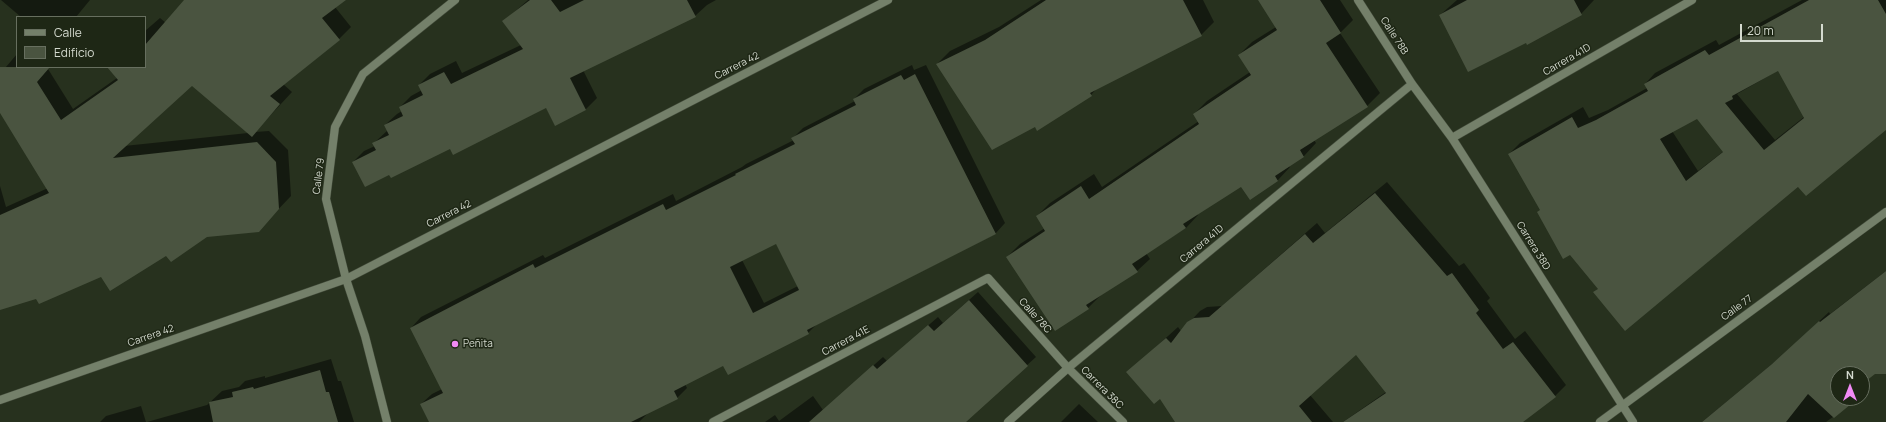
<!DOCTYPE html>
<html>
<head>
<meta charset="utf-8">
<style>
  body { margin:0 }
  #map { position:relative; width:1886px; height:422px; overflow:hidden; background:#27311e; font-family:Manrope,sans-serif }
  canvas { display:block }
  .legend { position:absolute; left:16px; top:16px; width:130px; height:52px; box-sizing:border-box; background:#1e2715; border:1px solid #676f5f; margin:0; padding:5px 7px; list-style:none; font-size:12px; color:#d4dacf }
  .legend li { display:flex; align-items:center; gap:8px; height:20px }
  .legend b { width:20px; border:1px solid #676f5f }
  .north { position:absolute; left:1830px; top:366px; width:40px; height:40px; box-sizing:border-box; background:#1e2715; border:1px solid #676f5f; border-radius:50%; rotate:0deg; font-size:11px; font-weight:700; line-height:16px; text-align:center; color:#d4dacf }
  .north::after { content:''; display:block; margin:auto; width:14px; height:18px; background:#f18af4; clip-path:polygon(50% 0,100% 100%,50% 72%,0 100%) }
  .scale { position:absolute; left:1740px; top:24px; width:83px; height:18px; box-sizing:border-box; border:2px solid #d4dacf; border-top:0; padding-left:5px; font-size:12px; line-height:14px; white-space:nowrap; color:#d4dacf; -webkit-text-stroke:3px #1e2715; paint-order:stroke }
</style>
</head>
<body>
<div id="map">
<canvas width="1886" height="422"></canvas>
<ul class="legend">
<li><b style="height:5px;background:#74806a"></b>Calle</li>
<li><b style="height:11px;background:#4a5440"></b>Edificio</li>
</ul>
<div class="north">N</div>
<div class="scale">20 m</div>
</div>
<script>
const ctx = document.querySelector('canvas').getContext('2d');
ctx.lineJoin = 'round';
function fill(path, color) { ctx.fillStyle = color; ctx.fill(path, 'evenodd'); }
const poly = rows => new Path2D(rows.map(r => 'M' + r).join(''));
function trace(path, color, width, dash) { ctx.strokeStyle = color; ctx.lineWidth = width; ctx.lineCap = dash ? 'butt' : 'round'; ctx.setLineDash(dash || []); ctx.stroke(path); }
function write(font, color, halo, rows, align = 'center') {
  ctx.font = font + ' Manrope,sans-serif'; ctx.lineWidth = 3; ctx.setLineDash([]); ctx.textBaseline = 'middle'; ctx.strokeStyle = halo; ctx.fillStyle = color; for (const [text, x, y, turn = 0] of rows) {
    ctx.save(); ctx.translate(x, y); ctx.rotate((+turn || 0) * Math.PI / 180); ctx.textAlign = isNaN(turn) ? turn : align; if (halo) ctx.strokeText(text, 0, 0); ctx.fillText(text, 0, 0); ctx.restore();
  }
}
const shadow = poly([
  [1,0,90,0,76,17,21,17],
  [186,0,345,0,335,7,351,27,339,39,283,84,292,92,255,132,269,131,288,150,291,196,270,218,207,236,167,255,0,309,0,186,6,207,48,188,0,112,0,74,17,54,17,67,50,67,48,69,73,109,117,78,108,67,145,67,145,31,160,18,166,23],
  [192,85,248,133,124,146],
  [528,0,716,0,707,5,695,16,583,70,597,98,586,109,555,125,546,107,389,174,353,162,364,151,375,146,374,143,388,130,385,125,397,114,402,111,400,107,411,96,422,90,419,85,430,74,456,61,462,73,521,45,504,21],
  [1041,0,1203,0,1214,22,1201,35,1098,87,1091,95,1036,126,937,64,950,51,999,27],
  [1259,0,1340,0,1353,20,1340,33,1380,93,1367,106,1314,140,1316,143,1304,156,1289,166,1290,167,1278,180,1250,198,1241,185,1198,214,1198,215,1186,228,1146,253,1150,259,1137,271,1101,295,1088,308,1007,257,1020,244,1045,228,1037,216,1050,203,1094,174,1102,187,1199,121,1194,114,1207,101,1250,72,1239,55,1252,42,1276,27],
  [1457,0,1594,0,1581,14,1526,42,1440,15],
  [1802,0,1886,0,1886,129,1799,186,1625,330,1599,288,1541,210,1509,154,1520,143,1583,107,1589,118,1608,110,1647,88,1645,84,1655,73,1716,40,1719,45],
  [1779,70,1804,117,1775,140,1737,94],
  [1697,118,1724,151,1698,171,1672,131],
  [912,65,914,70,926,65,1005,223,995,234,816,325,808,333,724,365,685,384,687,388,677,398,649,412,639,422,430,422,421,404,432,394,442,389,411,328,421,317,543,255,545,258,673,194,676,201,742,167,746,164,794,140,793,138,803,128,855,101,854,99,864,89],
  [776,243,798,286,764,303,742,260],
  [1387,182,1459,266,1464,263,1490,298,1487,301,1515,339,1525,331,1566,385,1555,396,1500,422,1343,422,1386,392,1357,353,1310,395,1333,422,1177,422,1161,397,1128,372,1178,327,1181,331,1200,311,1207,307,1222,306,1317,223,1325,233],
  [1886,271,1886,364,1862,383,1862,374,1838,374,1838,398,1857,398,1856,400,1826,422,1702,422,1783,355,1829,312,1830,314],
  [978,292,1036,357,964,422,765,422,775,415,779,421,813,396,823,410,883,357,887,361,938,317,943,323],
  [331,359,338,381,341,381,354,422,147,422,207,405,222,391,239,387,245,381,265,376,265,378],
  [1862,386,1865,390,1862,393],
  [1079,404,1098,422,1061,422],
  [141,406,146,422,100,422,106,416]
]);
const building = poly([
  [184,0,346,0,322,18,340,40,270,96,280,104,252,137,192,86,113,158,257,142,276,162,279,209,259,232,207,237,171,262,166,256,110,291,101,277,39,304,36,299,0,310,0,215,49,193,0,113,0,67,50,67,37,82,61,120,118,80,107,67,145,67,145,45],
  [530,0,551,0,560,12,584,0,687,0,696,17,570,78,586,110,555,126,546,108,453,155,450,149,391,178,389,175,365,187,352,162,376,150,372,143,389,135,384,125,403,116,399,107,423,95,418,85,444,72,451,84,523,49,502,21],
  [1046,0,1183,0,1202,36,1090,93,1092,96,1037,131,1035,127,992,150,936,64,985,40],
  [1258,0,1320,0,1341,33,1326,43,1368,107,1300,150,1304,157,1275,176,1278,181,1250,200,1241,187,1183,224,1186,228,1132,264,1138,272,1086,305,1089,309,1055,331,1006,257,1045,231,1036,216,1081,186,1089,199,1199,124,1193,114,1251,75,1238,55,1277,30],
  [1467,0,1574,0,1582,15,1527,45,1526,43,1468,72,1439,15],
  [1809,0,1878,0,1886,14,1886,130,1806,196,1798,187,1625,331,1593,292,1598,289,1570,255,1563,259,1537,212,1540,210,1508,154,1572,117,1578,128,1596,120,1648,91,1644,84,1705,50,1709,55],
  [1778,71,1804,118,1764,150,1725,103,1733,99,1732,96],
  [1697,119,1723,152,1686,181,1660,139],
  [915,74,996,234,807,330,809,334,728,375,723,366,674,391,678,399,631,422,429,422,420,404,443,393,410,328,533,264,535,268,663,204,666,210,736,175,735,174,795,144,791,138,856,105,853,99,901,75,904,80],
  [776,244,799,290,753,313,730,267],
  [1375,193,1447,276,1452,273,1479,310,1476,313,1503,349,1513,342,1556,397,1523,422,1343,422,1386,393,1356,355,1299,406,1312,422,1175,422,1160,399,1154,404,1126,372,1166,338,1171,343,1187,322,1194,318,1209,317,1305,234,1313,243],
  [1886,271,1886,374,1875,374,1862,384,1862,374,1838,374,1838,398,1854,398,1856,400,1834,418,1808,394,1786,422,1702,422,1772,364,1819,321,1820,322],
  [969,300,1028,366,966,422,809,422,873,365,877,369,928,325,934,331],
  [320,370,326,392,329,392,338,422,213,422,209,402,233,397,232,392,253,387,254,389]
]);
const minor = poly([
  [1358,0,1412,84,1452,138,1633,422],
  [1452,138,1692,0],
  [387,422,365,336,346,279,326,199,335,127,363,74,455,0],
  [713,422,988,278,1068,368,1123,422],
  [1008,422,1068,368,1412,84],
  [1600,422,1886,212]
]);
const tertiary = poly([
  [0,400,346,279,888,0]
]);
const markers = [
  [455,344,4,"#f18af4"]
];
const streetNames = [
  ["Calle 78B",1394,36,57],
  ["Carrera 41D",1567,60,-30],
  ["Carrera 42",737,66,-27],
  ["Calle 79",319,176,-83],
  ["Carrera 42",449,214,-27],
  ["Carrera 41D",1202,244,-40],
  ["Carrera 38D",1533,246,58],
  ["Calle 77",1737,308,-36],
  ["Calle 78C",1035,316,48],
  ["Carrera 42",151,336,-19],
  ["Carrera 41E",846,341,-28],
  ["Carrera 38C",1102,388,45]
];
const poiNames = [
  ["Peñita",463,344]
];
fill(shadow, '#0007');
fill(building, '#4a5440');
trace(minor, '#434b3b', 9);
trace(tertiary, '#434b3b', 9);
trace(minor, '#74806a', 8);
trace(tertiary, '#74806a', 8);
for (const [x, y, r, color] of markers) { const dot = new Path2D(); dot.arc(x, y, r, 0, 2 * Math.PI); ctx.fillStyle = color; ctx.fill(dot); trace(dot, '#1e2715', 1.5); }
write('10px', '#d4dacf', '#1e2715', streetNames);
write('10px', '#d4dacf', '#1e2715', poiNames, 'left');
</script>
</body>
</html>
